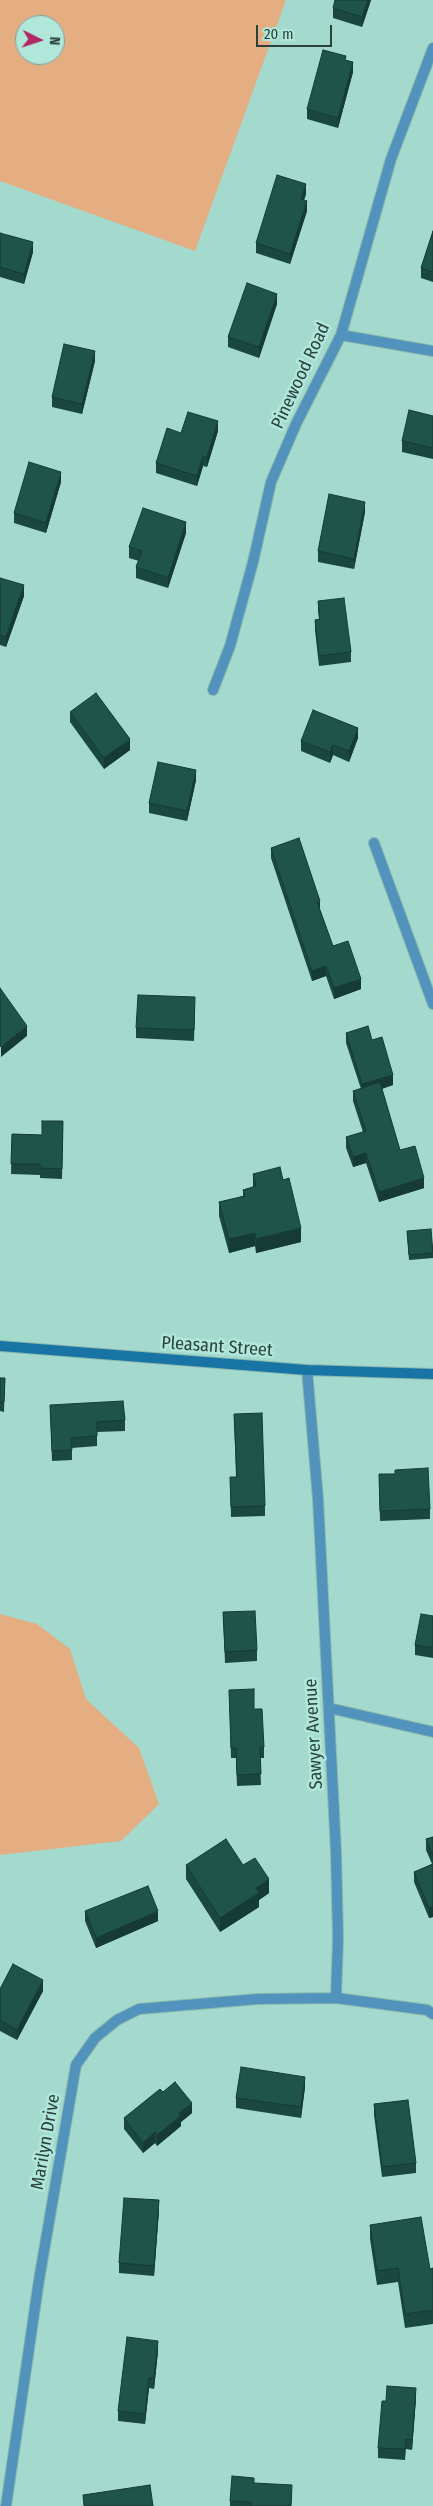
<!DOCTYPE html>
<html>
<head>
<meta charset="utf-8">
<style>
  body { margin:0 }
  #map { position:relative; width:433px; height:2506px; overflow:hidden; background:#a3dacd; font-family:"Fira Sans Condensed",sans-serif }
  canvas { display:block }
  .north { position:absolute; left:15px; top:15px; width:50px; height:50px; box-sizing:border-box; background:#b0e7da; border:1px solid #7aa59b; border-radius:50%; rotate:94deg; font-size:14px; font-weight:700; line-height:20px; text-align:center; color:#2a413c }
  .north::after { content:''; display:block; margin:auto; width:18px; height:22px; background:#b12665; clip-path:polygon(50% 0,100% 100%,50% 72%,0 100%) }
  .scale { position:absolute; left:256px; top:25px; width:76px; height:22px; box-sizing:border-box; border:2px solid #2a413c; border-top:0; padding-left:6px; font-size:15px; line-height:18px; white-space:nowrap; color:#2a413c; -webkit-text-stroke:4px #b0e7da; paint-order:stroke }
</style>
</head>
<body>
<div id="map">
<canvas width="433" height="2506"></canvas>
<div class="north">N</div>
<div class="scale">20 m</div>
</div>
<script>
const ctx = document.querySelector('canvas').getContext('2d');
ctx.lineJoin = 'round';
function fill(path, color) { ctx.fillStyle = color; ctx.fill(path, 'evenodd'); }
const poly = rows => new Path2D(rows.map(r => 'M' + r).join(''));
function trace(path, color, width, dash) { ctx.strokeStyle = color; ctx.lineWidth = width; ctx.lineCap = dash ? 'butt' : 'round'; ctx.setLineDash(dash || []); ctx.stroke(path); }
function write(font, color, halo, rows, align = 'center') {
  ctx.font = font + ' "Fira Sans Condensed",sans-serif'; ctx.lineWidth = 5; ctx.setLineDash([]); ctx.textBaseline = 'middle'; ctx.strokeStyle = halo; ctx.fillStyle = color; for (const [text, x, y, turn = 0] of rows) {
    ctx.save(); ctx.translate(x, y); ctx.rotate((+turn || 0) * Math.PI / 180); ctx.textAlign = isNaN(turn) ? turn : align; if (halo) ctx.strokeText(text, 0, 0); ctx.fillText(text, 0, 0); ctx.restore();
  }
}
const green = poly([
  [0,0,286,0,195,251,0,181],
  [25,25,55,25,55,55,25,55],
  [0,1614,37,1624,70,1649,86,1699,139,1748,159,1804,121,1841,0,1855]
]);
const minor = poly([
  [341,335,433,351],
  [213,690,230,646,253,562,271,482,296,424,341,335,391,159,433,48],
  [374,843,433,1004],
  [307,1370,318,1499,336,1852,338,1938,336,1998,427,2010,433,2014],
  [329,1708,433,1732],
  [6,2506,39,2280,76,2065,95,2038,117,2020,139,2009,258,1999,336,1998]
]);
const secondary = poly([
  [0,1346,307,1370,433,1374]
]);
const wall = poly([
  [371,0,362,27,333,18,333,8],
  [346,60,353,72,338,128,307,119,307,109],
  [306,194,304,200,307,211,290,264,256,253,256,243],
  [433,231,433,282,421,278,421,268],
  [0,233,33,252,24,284,0,277],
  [277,304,259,358,228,347,228,337],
  [95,361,82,414,52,407,52,397],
  [433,416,433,459,402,452,402,441],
  [218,431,207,467,203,466,197,486,156,473,156,463,181,433],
  [61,482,46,533,14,523,14,513],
  [365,512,354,569,318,562,318,551],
  [186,533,168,588,136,578,136,567,139,561,129,558,129,547],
  [0,578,24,596,6,647,0,645],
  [318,601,351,652,351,662,319,666,315,630,315,620,319,619,318,611],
  [70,712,130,750,104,769,70,722],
  [358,738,349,762,333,755,330,763,301,751,301,741],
  [196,780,187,821,149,813,149,803],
  [271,848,320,909,333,946,361,989,334,999,326,976,312,981,271,858],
  [195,1007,194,1041,136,1038,136,1028],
  [346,1033,372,1040,393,1085,382,1089,400,1150,424,1188,379,1202,366,1163,353,1167,346,1148,346,1137,363,1132,353,1101,353,1091,361,1089,346,1043],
  [63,1121,62,1179,40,1178,40,1175,11,1174,12,1134,42,1135],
  [253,1174,283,1180,301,1242,256,1253,255,1246,229,1253,219,1216,219,1202,243,1196,243,1190,253,1187],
  [407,1231,433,1248,433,1258,409,1260],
  [0,1378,5,1378,4,1412,0,1411],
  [50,1405,125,1420,125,1431,97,1432,97,1446,72,1448,72,1460,52,1461],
  [234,1414,265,1506,265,1516,231,1517,230,1477,236,1477],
  [379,1474,430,1509,430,1519,380,1521],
  [223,1612,257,1650,257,1661,225,1663],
  [433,1616,433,1658,415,1655,415,1645],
  [229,1690,254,1709,264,1747,264,1758,260,1758,261,1785,237,1786,236,1758,231,1758],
  [433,1837,433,1917,429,1918,414,1882,414,1872,432,1864,426,1850,426,1839],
  [186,1865,243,1865,269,1893,259,1900,259,1907,220,1932,186,1879],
  [85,1911,158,1921,96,1948,85,1921],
  [0,1989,43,1991,17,2040,0,2031],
  [305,2087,301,2118,236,2108,236,2098],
  [163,2092,192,2113,181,2122,181,2126,157,2146,155,2143,143,2153,124,2129,124,2118],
  [374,2104,416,2163,416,2173,382,2177,374,2115],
  [159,2210,154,2276,119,2273,119,2263],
  [370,2225,430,2269,433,2268,433,2324,405,2328,398,2282,377,2285,370,2239],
  [158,2351,154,2389,149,2388,145,2424,118,2421,118,2411],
  [416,2398,412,2450,406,2449,405,2460,378,2458,378,2448,386,2401],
  [254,2483,292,2495,291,2506,230,2506,230,2501]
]);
const shadedWall = poly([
  [368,0,371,0,362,27,362,17],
  [353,62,353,72,338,128,338,118],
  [306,184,306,194,301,209,301,199],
  [307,201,307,211,290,264,290,254],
  [33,242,33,252,24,284,24,274],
  [277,294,277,304,259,358,259,347],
  [95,351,95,361,82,414,82,404],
  [218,421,218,431,207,467,207,457],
  [203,456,203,466,197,486,197,476],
  [61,472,61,482,46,533,46,523],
  [365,502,365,512,354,569,354,559],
  [186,522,186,533,168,588,168,578],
  [24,585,24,596,6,647,6,637],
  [358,728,358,738,349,762,349,751],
  [130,739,130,750,104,769,104,758],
  [333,745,333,755,330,763,330,752],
  [196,770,196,780,187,821,187,811],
  [320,901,320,911,317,902],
  [326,966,326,976,312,981,312,971],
  [361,979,361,989,334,999,334,988],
  [27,1026,27,1036,1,1057,1,1047],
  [393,1075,393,1085,362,1094,362,1084],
  [366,1153,366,1163,353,1167,353,1157],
  [424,1178,424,1188,379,1202,379,1192],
  [301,1228,301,1242,256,1253,256,1239],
  [255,1233,255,1246,229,1253,229,1239],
  [269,1879,269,1893,259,1900,259,1907,220,1932,220,1918,256,1888],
  [433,1907,433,1917,429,1918,429,1908],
  [158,1911,158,1921,96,1948,96,1938],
  [43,1980,43,1991,17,2040,17,2030],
  [305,2077,305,2087,301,2118,301,2107],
  [192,2103,192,2113,181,2122,181,2126,157,2146,157,2135,179,2113],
  [155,2132,155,2143,143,2153,143,2143],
  [159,2200,159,2210,154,2276,154,2266],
  [158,2341,158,2351,154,2389,154,2378],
  [149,2378,149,2388,145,2424,145,2414],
  [416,2388,416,2398,412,2450,412,2440]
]);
const building = poly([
  [335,0,368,0,362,17,333,8,335,0],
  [323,50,346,56,345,60,353,62,338,118,307,109,323,50],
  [277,175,306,184,301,199,307,201,290,254,256,243,277,175],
  [433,231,433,272,421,268,433,231],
  [0,233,33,242,24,274,0,267,0,233],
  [247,283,277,294,259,347,228,337,247,283],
  [64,344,95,351,82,404,52,397,64,344],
  [409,410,433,416,433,448,402,441,409,410],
  [188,412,218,421,207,457,203,456,197,476,156,463,167,428,181,433,188,412],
  [29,462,61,472,46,523,14,513,29,462],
  [329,494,365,502,354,559,318,551,329,494],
  [143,508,186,522,168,578,136,567,142,551,129,547,143,508],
  [0,578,24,585,6,637,0,635,0,578],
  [344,598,351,652,319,656,315,620,320,619,318,601,344,598],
  [96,693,130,739,104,758,70,712,96,693],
  [313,710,358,728,349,751,333,745,330,752,301,741,313,710],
  [158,762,196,770,187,811,149,803,158,762],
  [299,838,320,901,317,902,333,946,348,941,361,979,334,988,326,966,312,971,271,848,299,838],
  [0,988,27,1026,1,1047,0,1046,0,988],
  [138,995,195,997,194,1030,136,1028,138,995],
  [368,1026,372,1040,382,1037,393,1075,362,1084,346,1033,368,1026],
  [380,1082,400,1150,415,1146,424,1178,379,1192,366,1153,353,1157,346,1137,366,1131,353,1091,380,1082],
  [42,1121,63,1121,62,1169,40,1168,40,1164,11,1164,12,1134,42,1135,42,1121],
  [280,1167,283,1180,289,1178,301,1228,256,1239,255,1233,229,1239,219,1202,245,1196,243,1190,256,1186,253,1174,280,1167],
  [431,1229,433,1253,409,1255,407,1231,431,1229],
  [0,1378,5,1378,4,1402,0,1402,0,1378],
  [123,1401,125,1420,97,1422,97,1436,71,1438,72,1450,52,1451,50,1405,123,1401],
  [262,1413,265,1506,231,1507,230,1477,237,1477,234,1414,262,1413],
  [428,1468,430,1509,380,1511,379,1474,395,1474,395,1470,428,1468],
  [255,1611,257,1650,225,1652,223,1612,255,1611],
  [421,1614,433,1616,433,1648,415,1645,421,1614],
  [254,1689,254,1709,262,1709,264,1747,260,1747,261,1774,237,1775,236,1748,231,1748,229,1690,254,1689],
  [433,1837,433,1856,426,1839,433,1837],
  [226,1839,243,1865,255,1858,269,1879,256,1888,259,1893,220,1918,186,1865,226,1839],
  [433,1864,433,1907,429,1908,414,1872,433,1864],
  [148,1886,158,1911,96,1938,85,1911,148,1886],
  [13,1964,43,1980,17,2030,0,2020,0,1989,13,1964],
  [241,2067,305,2077,301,2107,236,2098,241,2067],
  [175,2082,192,2103,179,2113,181,2116,157,2135,155,2132,143,2143,124,2118,160,2089,163,2092,175,2082],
  [408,2100,416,2163,382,2167,374,2104,408,2100],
  [124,2198,159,2200,154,2266,119,2263,124,2198],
  [421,2217,430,2269,433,2268,433,2310,405,2314,398,2268,377,2271,370,2225,421,2217],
  [127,2337,158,2341,154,2378,149,2378,145,2414,118,2411,127,2337],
  [387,2386,416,2388,412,2440,406,2439,405,2449,378,2448,382,2401,386,2401,387,2386],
  [232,2476,254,2478,254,2483,292,2485,291,2506,251,2506,251,2502,230,2501,232,2476],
  [150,2485,153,2506,84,2506,83,2495,150,2485]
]);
const streetNames = [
  ["Pinewood Road",301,376,-65],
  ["Pleasant Street",217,1347,4],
  ["Sawyer Avenue",314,1734,-93],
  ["Marilyn Drive",46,2142,-80]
];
fill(green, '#e5ad82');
trace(minor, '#88b8ad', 12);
trace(secondary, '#88b8ad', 12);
trace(minor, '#5293bd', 10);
trace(secondary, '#1874a5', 10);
fill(wall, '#1a4840');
fill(shadedWall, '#153b34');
fill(building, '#1e544a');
trace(building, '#153b34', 1);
write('18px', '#2a413c', '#b0e7da', streetNames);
</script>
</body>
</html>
